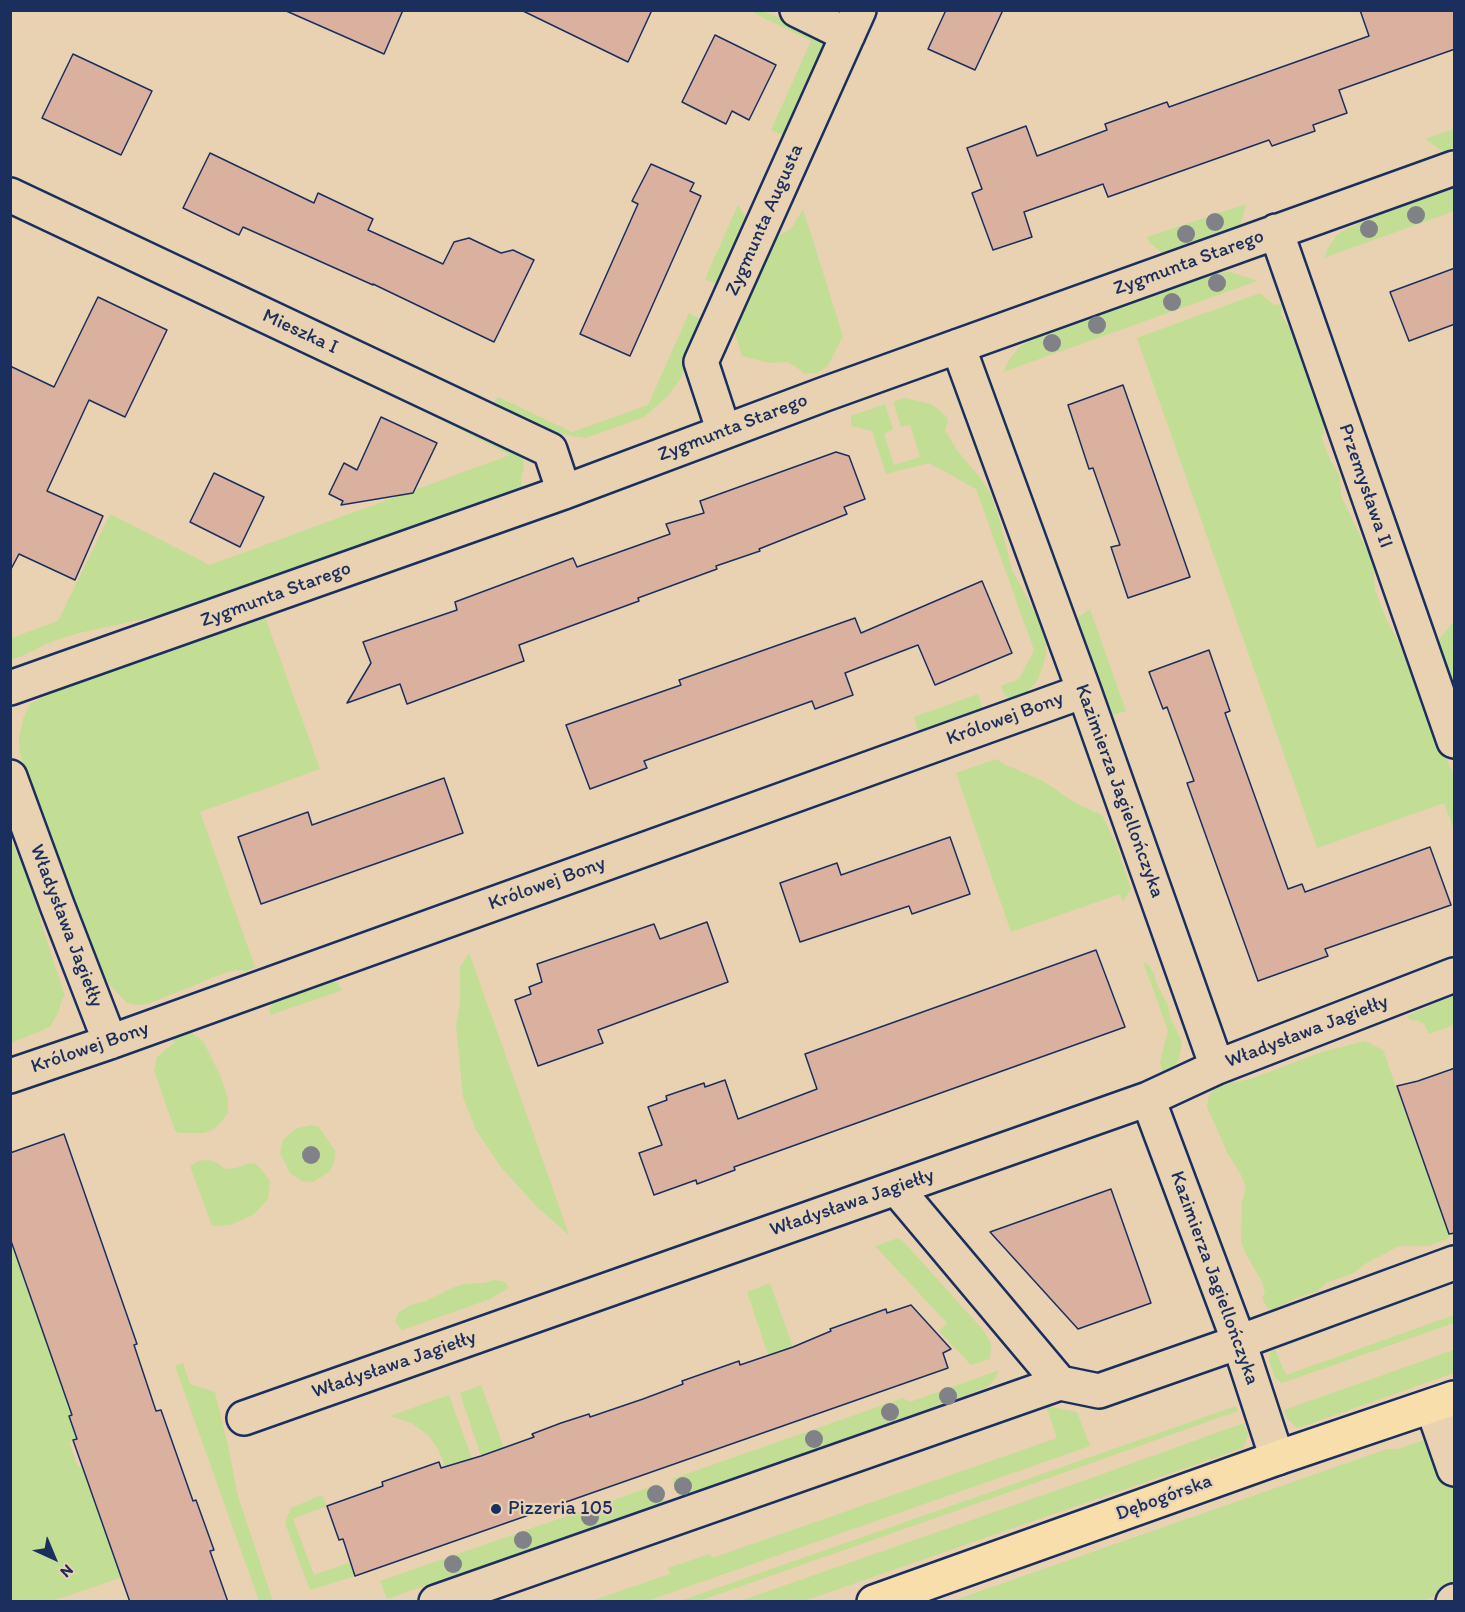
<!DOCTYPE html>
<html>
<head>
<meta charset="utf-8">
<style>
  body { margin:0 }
  #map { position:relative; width:1465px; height:1612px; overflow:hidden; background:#e9d2b2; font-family:Itim,sans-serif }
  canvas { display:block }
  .frame { position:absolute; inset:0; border:12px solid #1b2f5e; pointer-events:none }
  .north { position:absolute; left:24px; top:1528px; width:60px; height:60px; -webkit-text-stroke:4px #e9d2b2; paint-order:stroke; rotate:136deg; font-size:16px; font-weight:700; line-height:24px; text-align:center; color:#1b2f5e }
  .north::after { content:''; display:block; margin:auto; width:21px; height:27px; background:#1b2f5e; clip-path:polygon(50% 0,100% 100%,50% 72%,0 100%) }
</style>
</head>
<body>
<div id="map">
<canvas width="1465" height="1612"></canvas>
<div class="frame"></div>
<div class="north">N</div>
</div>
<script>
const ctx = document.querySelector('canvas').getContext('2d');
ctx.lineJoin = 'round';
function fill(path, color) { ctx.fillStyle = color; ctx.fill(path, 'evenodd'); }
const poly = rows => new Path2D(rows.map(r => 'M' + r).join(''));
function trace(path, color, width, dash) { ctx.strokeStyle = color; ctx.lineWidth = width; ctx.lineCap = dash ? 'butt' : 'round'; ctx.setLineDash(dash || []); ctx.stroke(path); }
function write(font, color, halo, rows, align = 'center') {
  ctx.font = font + ' Itim,sans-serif'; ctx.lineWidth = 4.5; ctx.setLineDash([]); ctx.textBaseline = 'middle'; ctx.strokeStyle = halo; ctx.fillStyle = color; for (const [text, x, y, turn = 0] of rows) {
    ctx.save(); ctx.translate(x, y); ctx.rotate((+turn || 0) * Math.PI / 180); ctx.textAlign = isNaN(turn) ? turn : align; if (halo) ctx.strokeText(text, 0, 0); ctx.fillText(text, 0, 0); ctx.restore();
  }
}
const green = poly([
  [750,11,762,11,814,31,821,39,824,47,823,59,787,137,771,130,811,41],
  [1454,129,1454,147,1444,152,1425,139],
  [1454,187,1454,211,1324,258,1329,246,1337,235,1348,228,1390,210],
  [1246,204,1241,224,1162,253,1149,242,1147,237],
  [738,205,749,222,721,286,705,279],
  [803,209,843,336,827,367,816,373,804,374,799,369,788,362,770,363,742,356,733,327,761,256,777,236,791,229],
  [1231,272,1257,281,1003,372,1009,360,1019,347,1035,338,1216,273],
  [1260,293,1274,305,1282,304,1281,315,1291,331,1308,380,1324,414,1324,433,1321,437,1330,459,1340,477,1341,496,1373,563,1375,590,1387,621,1396,637,1409,667,1421,701,1454,776,1454,830,1444,803,1317,848,1137,338],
  [689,313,704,321,681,378,667,397,644,417,586,438,556,433,493,404,498,397,572,432,648,405],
  [905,398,931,404,946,416,948,421,945,430,956,449,982,480,991,495,1000,522,1012,570,1036,615,1046,643,1046,655,1041,672,1036,683,1025,694,1013,701,1005,695,1001,686,1019,679,1034,650,976,489,929,463,886,474,872,431,851,426,851,416,885,404,893,429,884,434,894,465,920,457,910,425,901,427,893,402],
  [428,413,493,438,523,458,524,468,521,476,522,488,511,497,198,607,79,633,53,641,27,654,11,660,11,638,58,621,110,514,210,565,510,455],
  [1090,609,1126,711,1103,718,1074,631,1077,618],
  [265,617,320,769,200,812,255,967,246,971,236,970,224,973,148,1004,138,1005,127,1003,107,982,98,966,68,895,20,754,19,738,23,719,30,704,55,691],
  [1452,623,1454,625,1454,703,1447,685,1438,641],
  [978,694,985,715,922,737,917,728,914,717],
  [996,759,1004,764,1043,781,1077,804,1102,815,1116,844,1131,889,1123,902,1120,894,1011,932,956,773],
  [10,839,29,879,43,929,65,996,62,1000,58,1013,50,1027,11,1043],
  [469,953,523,1104,569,1235,537,1207,501,1167,476,1130,463,1097,456,1025,460,1003,460,967],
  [1143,962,1148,964,1154,974,1156,982,1168,1005,1170,1017,1182,1042,1179,1059,1173,1067,1163,1073,1160,1062,1168,1030],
  [325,981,336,982,343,990,270,1015,270,1008,277,997],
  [1454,996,1454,1025,1429,1034,1424,1024,1419,1021,1410,1020,1407,1016,1449,997],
  [183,1031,190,1032,203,1041,221,1077,228,1099,228,1113,222,1121,214,1129,204,1133,178,1133,175,1130,154,1071,157,1057,174,1043,173,1033],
  [1365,1041,1383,1050,1450,1238,1429,1246,1399,1246,1365,1264,1354,1273,1326,1283,1318,1291,1299,1297,1271,1310,1268,1309,1262,1298,1265,1292,1262,1282,1246,1254,1241,1242,1242,1203,1246,1186,1240,1173,1227,1152,1207,1107,1209,1094,1221,1085,1250,1079,1322,1052],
  [311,1125,319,1127,335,1151,334,1164,328,1173,313,1182,302,1181,290,1173,280,1153,283,1140,295,1129],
  [208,1160,219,1164,225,1169,236,1168,246,1164,254,1163,260,1168,270,1181,268,1199,253,1215,230,1225,212,1226,190,1166,198,1161],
  [898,1238,904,1242,983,1330,991,1344,990,1359,971,1365,939,1331,947,1323,875,1246],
  [13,1247,72,1415,69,1416,77,1439,69,1442,78,1467,86,1465,86,1479,101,1521,129,1575,52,1601,11,1602,10,1248],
  [494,1280,506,1282,508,1288,490,1299,402,1330,395,1322,398,1313,410,1305,426,1301,454,1287,465,1284,485,1283],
  [770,1283,793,1347,768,1355,747,1292],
  [1454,1315,1454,1323,1282,1383,1275,1378,1269,1361,1270,1354,1274,1347,1286,1375],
  [1454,1350,1454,1373,1301,1427,1297,1428,1287,1419,1284,1410],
  [183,1363,190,1384,215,1392,229,1450,237,1493,273,1601,259,1601,175,1366],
  [999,1370,994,1380,987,1387,975,1392,679,1497,672,1479,903,1398,910,1402],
  [481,1385,504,1448,481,1456,460,1393],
  [449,1395,472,1459,446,1468,438,1449,428,1435,411,1423,390,1416],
  [1046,1406,1077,1412,1090,1446,647,1601,591,1601,670,1574,668,1568,710,1554,712,1558,1057,1438],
  [1236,1406,1238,1411,998,1496,699,1601,680,1601],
  [1244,1423,1248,1434,1246,1441,1243,1448,804,1601,740,1601,1066,1487],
  [1454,1430,1454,1585,1441,1594,1422,1601,949,1602,1387,1449,1398,1449],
  [659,1484,665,1502,387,1599,380,1581],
  [322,1495,327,1506,293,1519,314,1575,351,1562,355,1576,310,1590,285,1523,291,1508]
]);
const building = poly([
  [284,10,403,10,384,54,284,10],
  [521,10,652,10,628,62,521,10],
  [946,10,1003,10,975,70,928,49,946,10],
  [1360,10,1455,10,1455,49,1339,90,1347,113,1313,125,1315,131,1272,146,1269,140,1108,197,1103,184,1024,212,1032,237,993,250,972,193,982,189,967,148,1026,126,1037,156,1107,130,1105,124,1167,102,1169,107,1369,36,1360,10],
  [715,35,776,65,749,120,732,111,726,124,682,102,715,35],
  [73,54,152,91,121,155,42,118,73,54],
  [210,153,314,203,318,193,373,219,368,230,443,264,454,242,469,238,501,253,513,250,534,260,494,342,373,284,373,285,243,227,239,235,183,208,210,153],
  [651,164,694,183,690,191,701,196,630,356,580,334,638,204,632,201,651,164],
  [1455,268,1455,324,1409,341,1390,292,1455,268],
  [98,297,167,330,125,417,89,400,47,491,103,516,75,580,19,554,10,571,10,366,54,387,98,297],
  [1123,385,1190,577,1128,598,1111,547,1120,545,1093,468,1089,469,1068,405,1123,385],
  [381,417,437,443,413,493,341,505,343,501,329,494,344,463,357,470,381,417],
  [836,452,849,456,865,499,844,507,847,514,759,549,760,551,716,566,717,569,638,598,639,601,519,645,524,661,407,704,400,684,347,703,371,663,363,642,457,610,455,602,573,558,577,567,670,534,666,524,704,513,700,501,836,452],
  [214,473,264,497,240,547,190,522,214,473],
  [982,581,1012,653,935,685,918,645,845,673,853,695,815,709,812,701,644,761,647,768,590,789,566,725,681,685,679,680,855,618,861,633,982,581],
  [1209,650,1230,711,1225,713,1288,889,1302,884,1305,892,1430,847,1451,905,1325,949,1328,956,1258,981,1187,783,1194,781,1167,707,1163,709,1149,672,1209,650],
  [444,778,463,833,261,904,238,837,308,812,312,825,444,778],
  [950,837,970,894,912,914,909,906,800,942,780,883,837,863,841,875,950,837],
  [707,922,728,982,598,1030,603,1043,538,1066,515,1000,531,994,529,987,542,982,537,964,654,924,660,939,707,922],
  [1096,950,1125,1027,734,1167,735,1170,697,1184,696,1180,654,1195,639,1153,662,1145,648,1107,667,1100,666,1096,704,1083,705,1087,725,1080,738,1119,817,1089,805,1054,1096,950],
  [1455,1068,1455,1233,1449,1234,1397,1086,1418,1081,1455,1068],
  [64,1134,137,1344,134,1345,156,1411,161,1410,193,1501,196,1500,214,1550,210,1551,228,1602,130,1602,73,1440,77,1439,69,1416,72,1415,10,1238,10,1153,64,1134],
  [1111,1189,1151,1303,1078,1329,990,1232,1111,1189],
  [911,1305,951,1349,943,1353,948,1368,355,1576,343,1539,339,1540,327,1506,383,1486,382,1482,439,1462,441,1468,481,1456,534,1437,532,1434,561,1423,589,1414,590,1417,643,1399,683,1384,682,1381,739,1361,740,1365,793,1347,831,1331,830,1329,886,1309,887,1313,911,1305]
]);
const minor = poly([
  [797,10,848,35],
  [10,195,550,450,564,492],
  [1276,231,1454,741],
  [958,346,1084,691,1217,1067],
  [724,432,701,362,859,10],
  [10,688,564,492,825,394,1454,168],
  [10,777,57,905,110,1042],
  [10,1076,110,1042,1084,691],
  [1148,1099,1239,1342,1277,1458],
  [896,1188,1060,1383],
  [1432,1406,1454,1469],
  [244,1418,1148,1099,1217,1067,1454,975],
  [436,1602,1060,1383,1099,1391,1239,1342,1454,1263],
  [1453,1602,1454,1601]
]);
const major = poly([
  [874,1602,1277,1458,1454,1398]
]);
const trees = [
  [1416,215],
  [1215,222],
  [1369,229],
  [1186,234],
  [1217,283],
  [1172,302],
  [1097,325],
  [1052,343],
  [311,1155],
  [948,1396],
  [890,1412],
  [814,1439],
  [683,1486],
  [656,1494],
  [590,1517],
  [523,1540],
  [453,1564]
];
const markers = [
  [496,1509,6,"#1b2f5e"]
];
const streetNames = [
  ["Zygmunta Augusta",765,220,-66],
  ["Zygmunta Starego",1189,263,-20],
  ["Mieszka I",300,332,25],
  ["Zygmunta Starego",733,428,-21],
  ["Przemysława II",1365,486,71],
  ["Zygmunta Starego",276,595,-20],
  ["Królowej Bony",1005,719,-20],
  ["Kazimierza Jagiellończyka",1119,791,70],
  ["Królowej Bony",547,884,-20],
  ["Władysława Jagiełły",66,926,69],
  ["Władysława Jagiełły",1307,1032,-21],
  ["Królowej Bony",90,1048,-19],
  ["Władysława Jagiełły",852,1203,-19],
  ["Kazimierza Jagiellończyka",1214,1278,70],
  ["Władysława Jagiełły",394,1365,-19],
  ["Dębogórska",1164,1498,-20]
];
const poiNames = [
  ["Pizzeria 105",508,1509]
];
fill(green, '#c2dd94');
fill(building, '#dab19f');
trace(building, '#1b2f5e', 1.5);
trace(minor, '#1b2f5e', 38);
trace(major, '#1b2f5e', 38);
trace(minor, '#e9d2b2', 33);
trace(major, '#f8deab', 33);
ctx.fillStyle = '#818287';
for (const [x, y] of trees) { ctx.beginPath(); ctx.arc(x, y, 9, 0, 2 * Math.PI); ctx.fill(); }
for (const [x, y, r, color] of markers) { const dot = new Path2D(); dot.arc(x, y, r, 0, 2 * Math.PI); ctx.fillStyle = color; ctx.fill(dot); trace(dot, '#e9d2b2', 2); }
write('20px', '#1b2f5e', '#e9d2b2', streetNames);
write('20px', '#1b2f5e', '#e9d2b2', poiNames, 'left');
</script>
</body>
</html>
